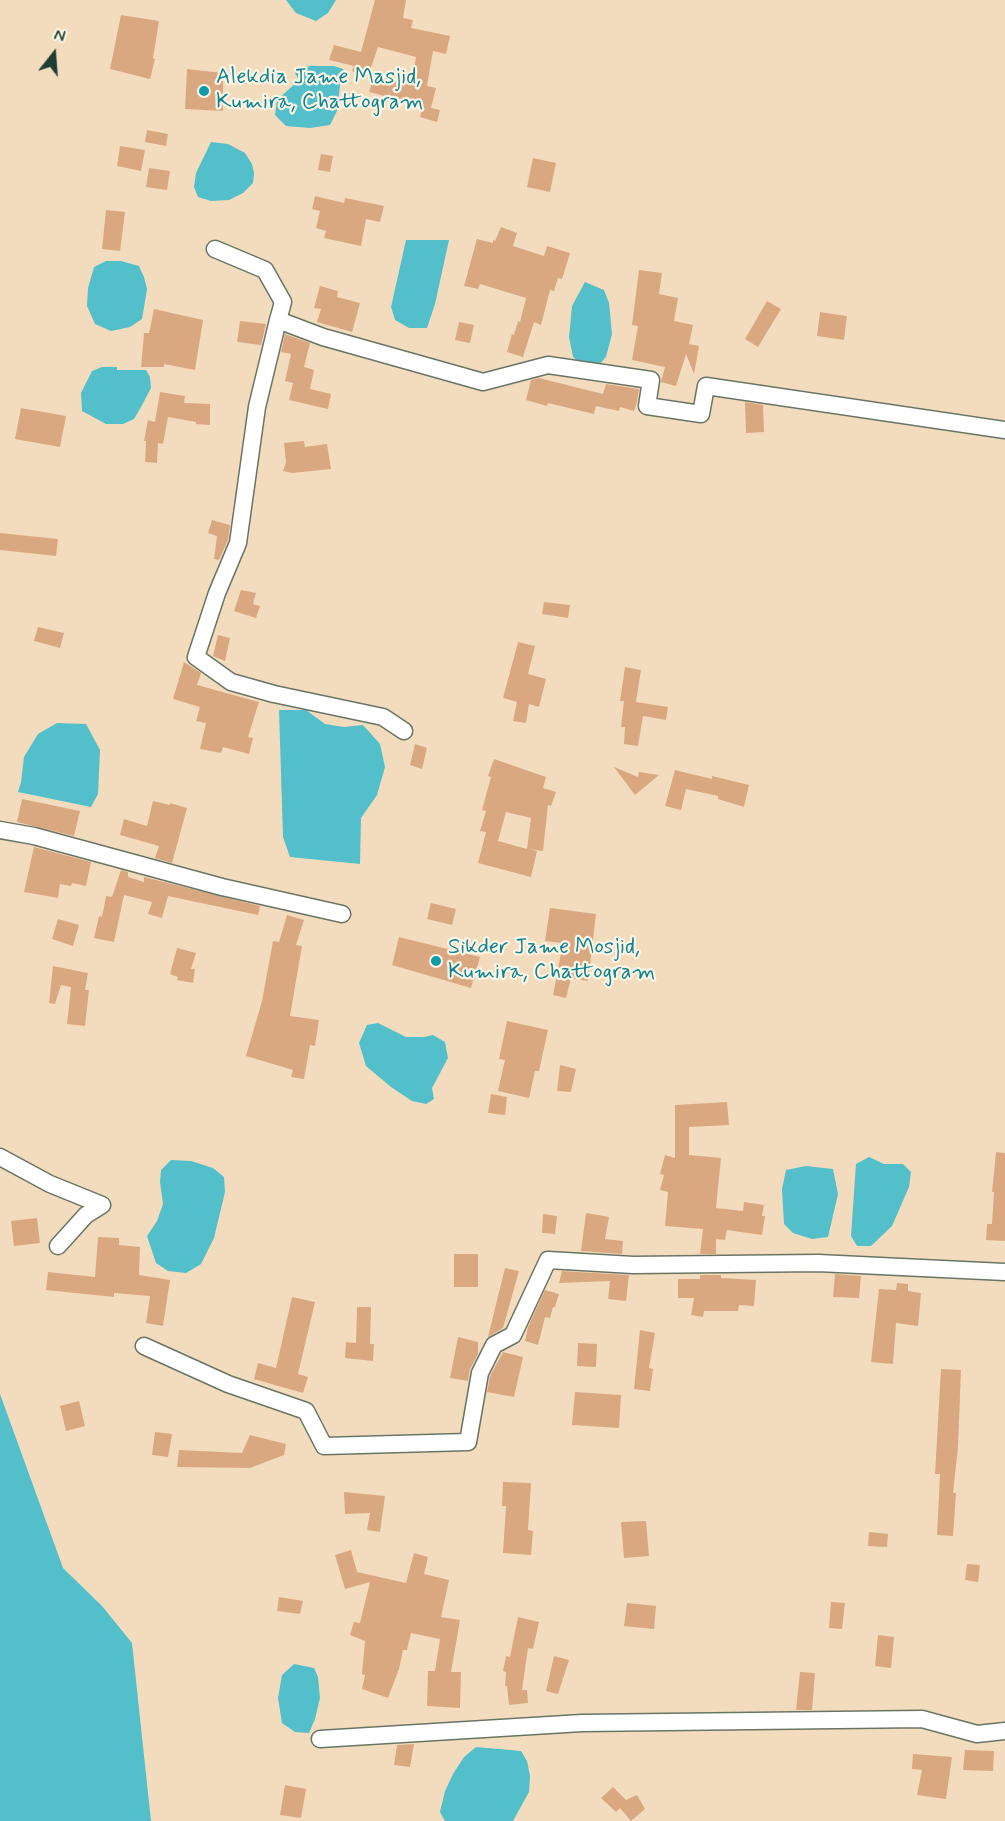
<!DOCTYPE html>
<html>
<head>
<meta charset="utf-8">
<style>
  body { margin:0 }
  #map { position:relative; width:1005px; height:1821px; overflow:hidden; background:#f3dcbd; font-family:Mynerve,sans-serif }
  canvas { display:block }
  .north { position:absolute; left:24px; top:24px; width:60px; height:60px; -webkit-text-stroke:4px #fcf5e5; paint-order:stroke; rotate:17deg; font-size:16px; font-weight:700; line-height:24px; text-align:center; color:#1f3d34 }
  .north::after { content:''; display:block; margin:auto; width:21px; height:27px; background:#1f3d34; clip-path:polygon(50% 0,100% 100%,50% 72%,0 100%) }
</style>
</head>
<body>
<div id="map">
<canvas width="1005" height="1821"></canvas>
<div class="north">N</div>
</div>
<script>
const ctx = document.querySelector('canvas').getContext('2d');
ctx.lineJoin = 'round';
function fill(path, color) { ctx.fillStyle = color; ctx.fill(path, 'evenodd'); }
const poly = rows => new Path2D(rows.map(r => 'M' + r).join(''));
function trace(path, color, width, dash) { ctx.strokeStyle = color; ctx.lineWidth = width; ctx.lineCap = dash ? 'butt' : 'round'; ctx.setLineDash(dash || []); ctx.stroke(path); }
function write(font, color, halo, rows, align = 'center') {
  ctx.font = font + ' Mynerve,sans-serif'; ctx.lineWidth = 4.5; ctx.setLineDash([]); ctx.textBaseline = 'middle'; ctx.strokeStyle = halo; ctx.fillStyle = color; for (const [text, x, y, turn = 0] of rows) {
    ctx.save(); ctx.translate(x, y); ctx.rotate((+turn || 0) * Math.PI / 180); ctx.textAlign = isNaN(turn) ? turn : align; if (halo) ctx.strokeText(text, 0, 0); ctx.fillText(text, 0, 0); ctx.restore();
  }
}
const water = poly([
  [286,0,336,0,328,13,316,21,296,13],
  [311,66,334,66,343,69,348,78,340,85,337,111,330,125,310,128,286,126,275,115,277,100,299,80,295,73,299,68],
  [211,142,228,144,245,153,252,164,254,173,253,183,243,193,229,200,211,201,198,197,194,187,196,173],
  [406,240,449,240,435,304,427,328,409,328,395,320,391,307],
  [106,261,121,261,139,266,144,277,147,289,142,319,130,327,111,331,95,324,87,306,88,288,94,267],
  [585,282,604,290,609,303,612,334,606,357,599,365,585,366,573,357,569,337,572,306],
  [102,367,117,367,117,370,146,370,150,377,151,388,141,407,134,419,123,424,106,424,82,411,81,393,92,371],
  [279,710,306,710,325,724,344,727,363,725,380,744,385,767,377,795,361,818,360,864,290,857,283,837],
  [57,723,86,724,100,750,98,794,91,807,18,792,21,782,24,757,38,734],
  [378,1023,406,1037,424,1037,433,1035,445,1042,448,1058,432,1088,434,1099,426,1104,412,1101,391,1087,366,1066,359,1043,367,1025],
  [869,1157,884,1164,903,1164,911,1172,909,1187,892,1226,871,1246,857,1246,851,1236,856,1164],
  [171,1160,191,1161,213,1168,224,1177,225,1192,214,1238,201,1264,186,1273,168,1271,156,1263,147,1236,157,1221,163,1204,160,1182,161,1170],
  [806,1166,833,1169,838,1194,828,1237,812,1239,793,1233,784,1224,782,1189,786,1170],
  [0,1394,63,1568,102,1606,132,1643,151,1821,0,1821],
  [294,1664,314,1668,318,1677,320,1698,315,1719,309,1733,295,1732,282,1723,278,1698,282,1675],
  [476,1747,521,1751,527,1761,530,1776,529,1792,513,1821,445,1821,440,1812,445,1791,453,1774,464,1757]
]);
const building = poly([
  [375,0,406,0,403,18,413,20,411,28,450,36,446,54,433,51,427,86,436,88,431,108,440,110,437,122,420,117,423,106,369,92,374,75,411,85,416,57,378,47,368,76,352,71,354,66,329,60,334,45,361,52],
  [121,15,159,21,153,58,155,59,150,79,110,69],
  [187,69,223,73,223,111,185,109],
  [147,130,168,134,166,146,145,142],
  [120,146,145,150,141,171,117,166],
  [321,154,333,156,330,172,318,170],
  [533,158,556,163,550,192,527,187],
  [149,168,170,171,167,190,146,187],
  [315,196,344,203,345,198,384,206,380,222,366,219,361,246,324,238,326,231,316,228,320,211,312,209],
  [106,210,125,212,120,251,102,249],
  [501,227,517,233,513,246,544,256,547,246,570,253,562,279,558,278,554,291,550,290,541,325,534,322,523,357,507,352,512,334,514,335,518,321,520,322,526,298,480,284,478,289,464,286,477,239,493,243,493,240,495,241],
  [639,270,662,273,659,294,678,298,674,321,693,325,689,344,699,346,694,374,686,354,676,386,661,382,665,367,632,360,638,326,632,325],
  [320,286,338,291,337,297,360,303,352,332,317,322,321,309,314,308],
  [767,301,781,309,758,347,745,339],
  [154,309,203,320,195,370,164,364,164,367,141,367,144,333,149,333],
  [820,312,847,316,844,340,817,336],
  [240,321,266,324,261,345,237,342],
  [459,322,474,325,470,343,455,340],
  [285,334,310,343,304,367,314,370,310,389,331,394,328,409,289,400,293,383,285,381,291,354,281,352],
  [539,378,603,394,606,384,639,389,637,402,634,411,620,407,619,411,596,406,594,414,548,403,547,406,526,400,531,380],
  [160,392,185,396,184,403,210,404,210,425,196,424,196,422,168,417,163,444,158,443,157,463,145,462,146,441,144,441,148,420,155,422],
  [745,402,763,405,764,432,746,433],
  [21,408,66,416,60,447,15,439],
  [304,441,305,447,327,444,331,469,292,473,283,471,286,462,284,443],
  [212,520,230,525,228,540,219,560,214,559,217,536,208,533],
  [0,533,58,539,56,556,0,550],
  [241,590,256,593,253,604,260,606,256,618,234,611],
  [544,602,570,605,568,618,542,614],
  [38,627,64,633,60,648,34,641],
  [218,635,230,638,225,661,213,656],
  [518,642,535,646,528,674,546,679,539,707,529,704,526,723,513,721,517,702,503,698],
  [184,662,201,673,197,685,259,702,248,737,253,738,249,754,223,747,221,753,200,749,206,723,196,721,200,707,173,699],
  [625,667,641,670,636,702,668,707,666,720,643,716,638,746,624,744,625,727,621,727,624,701,620,701],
  [415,744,427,748,422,769,410,765],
  [494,759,546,777,543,788,556,792,551,806,548,805,543,851,528,849,537,851,531,877,478,863,486,832,480,831,486,811,482,810,491,777,488,776],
  [506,812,531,818,527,849,498,841],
  [614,767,638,777,639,772,659,775,635,795],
  [675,770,712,779,712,776,749,785,744,807,718,799,718,796,686,789,681,810,665,806],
  [22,799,80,811,74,836,17,822],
  [153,801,170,805,170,803,187,808,172,863,155,858,159,846,120,835,124,819,147,826],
  [34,847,91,862,86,886,72,883,71,886,60,884,58,898,24,892],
  [121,870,128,872,128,877,144,882,144,877,260,906,258,915,168,896,162,918,148,914,152,902,124,895,114,942,94,938,99,916,102,917,106,896,112,897],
  [431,903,456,909,452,925,427,919],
  [550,908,596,914,588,981,571,978,566,998,553,995,563,943,545,941],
  [287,915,304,920,296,945,302,946,290,1016,319,1020,315,1046,310,1045,304,1079,291,1077,293,1070,246,1056,262,1001,273,941,279,942],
  [58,919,79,925,73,946,52,939],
  [399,937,480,957,471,988,392,965],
  [177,948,196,953,191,969,195,969,193,983,177,980,178,977,170,974],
  [53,966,88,973,85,990,89,990,85,1026,67,1024,71,987,61,985,55,1004,49,1003],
  [507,1021,548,1030,539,1071,535,1071,529,1098,498,1091,505,1060,499,1059],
  [560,1065,576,1069,571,1092,557,1091],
  [491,1094,507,1097,505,1115,488,1113],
  [727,1102,729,1125,689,1127,689,1155,721,1158,716,1208,743,1211,744,1202,764,1205,762,1216,765,1216,762,1235,727,1230,725,1240,716,1239,716,1254,700,1254,703,1229,665,1226,668,1192,660,1190,664,1175,660,1174,665,1155,675,1158,675,1105],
  [996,1152,1005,1153,1005,1241,986,1240,987,1224,992,1224,994,1192,992,1192],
  [586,1213,609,1217,605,1239,623,1241,622,1254,581,1251],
  [543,1214,557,1216,555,1234,542,1233],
  [37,1218,40,1243,14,1246,11,1221],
  [98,1237,119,1238,119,1245,140,1247,139,1275,170,1280,163,1326,146,1323,150,1296,114,1293,114,1297,46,1290,48,1272,95,1277],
  [454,1254,478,1254,478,1287,454,1287],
  [505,1268,519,1271,503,1328,488,1337],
  [562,1271,629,1275,626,1301,608,1299,610,1281,559,1283],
  [835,1274,861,1276,859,1298,833,1297],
  [700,1275,721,1275,721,1278,756,1280,754,1306,739,1305,738,1311,704,1311,703,1317,691,1315,694,1298,678,1298,678,1279,700,1279],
  [897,1283,908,1284,908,1291,921,1293,918,1326,896,1323,893,1364,871,1362,879,1289,896,1290],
  [545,1290,559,1294,555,1307,553,1307,550,1318,545,1317,538,1345,525,1341,528,1327],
  [292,1297,315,1302,298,1374,308,1377,303,1393,254,1379,258,1363,276,1368],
  [357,1307,371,1307,370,1344,374,1344,373,1361,345,1358,346,1342,356,1343],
  [640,1330,655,1333,649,1368,653,1369,650,1391,634,1389],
  [458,1337,478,1342,478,1354,470,1369,468,1381,450,1378],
  [578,1343,597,1344,596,1367,577,1366],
  [503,1352,523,1357,514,1397,487,1392,490,1376],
  [941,1369,961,1370,958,1447,953,1493,956,1493,953,1536,937,1535,940,1474,935,1474],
  [575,1392,621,1395,619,1428,572,1425],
  [79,1401,85,1426,66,1431,60,1406],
  [155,1432,172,1434,168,1457,152,1455],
  [250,1435,286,1444,284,1455,250,1468,177,1467,179,1450,242,1453],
  [503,1482,531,1483,528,1530,533,1531,531,1555,503,1553,506,1506,502,1506],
  [344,1492,385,1496,380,1532,367,1530,370,1513,345,1514],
  [646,1521,649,1556,624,1558,621,1522],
  [869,1532,888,1534,887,1547,868,1546],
  [351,1550,357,1572,406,1583,414,1553,428,1557,424,1574,449,1580,441,1617,460,1620,451,1672,461,1672,460,1708,427,1706,428,1671,435,1671,440,1639,411,1633,407,1650,403,1650,399,1669,388,1698,362,1689,365,1675,362,1674,365,1641,350,1635,354,1622,360,1623,370,1582,345,1589,335,1555],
  [967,1564,980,1565,978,1582,965,1580],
  [279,1597,303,1601,300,1614,277,1611],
  [831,1602,845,1603,842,1629,829,1628],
  [627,1603,656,1606,654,1629,624,1626],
  [518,1617,539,1622,533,1649,528,1648,522,1690,527,1690,528,1703,509,1705,507,1686,505,1686,506,1672,503,1671,506,1656,510,1657],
  [878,1635,894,1637,891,1668,875,1666],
  [554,1656,569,1660,558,1694,546,1691],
  [800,1672,815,1673,812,1710,796,1710],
  [414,1744,410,1767,394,1765,397,1745],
  [965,1750,994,1751,993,1771,963,1770],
  [913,1754,952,1757,946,1799,917,1795,922,1770,912,1769],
  [285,1785,306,1789,301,1818,280,1815],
  [613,1787,626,1800,637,1795,645,1809,631,1821,620,1808,616,1812,601,1798]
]);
const street = poly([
  [215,249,265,270,283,302,278,320],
  [404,731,383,717,274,694,231,682,196,657,217,593,238,543,257,407,278,320,323,337,483,382,548,365,651,380,647,406,701,414,706,386,1005,430],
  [0,830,34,836,222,887,342,914],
  [0,1157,50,1184,102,1205,86,1215,58,1246],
  [144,1346,228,1384,306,1411,324,1446,468,1442,480,1373,494,1345,513,1335,548,1260,633,1265,818,1263,1005,1272],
  [320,1739,582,1723,922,1719,977,1734,1005,1731]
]);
const markers = [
  [204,91,6,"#0f9aa8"],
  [436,961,6,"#0f9aa8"]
];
const cultureNames = [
  ["Alekdia Jame Masjid,",216,78],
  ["Kumira, Chattogram",216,103],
  ["Sikder Jame Mosjid,",448,948],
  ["Kumira, Chattogram",448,973]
];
fill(water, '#52bfcb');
fill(building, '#daa880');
trace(street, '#697564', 19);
trace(street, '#fff', 16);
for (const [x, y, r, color] of markers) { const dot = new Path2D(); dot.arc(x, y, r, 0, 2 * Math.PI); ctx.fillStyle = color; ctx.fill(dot); trace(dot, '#fcf5e5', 2); }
write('22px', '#0d838f', '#fcf5e5', cultureNames, 'left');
</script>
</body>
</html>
